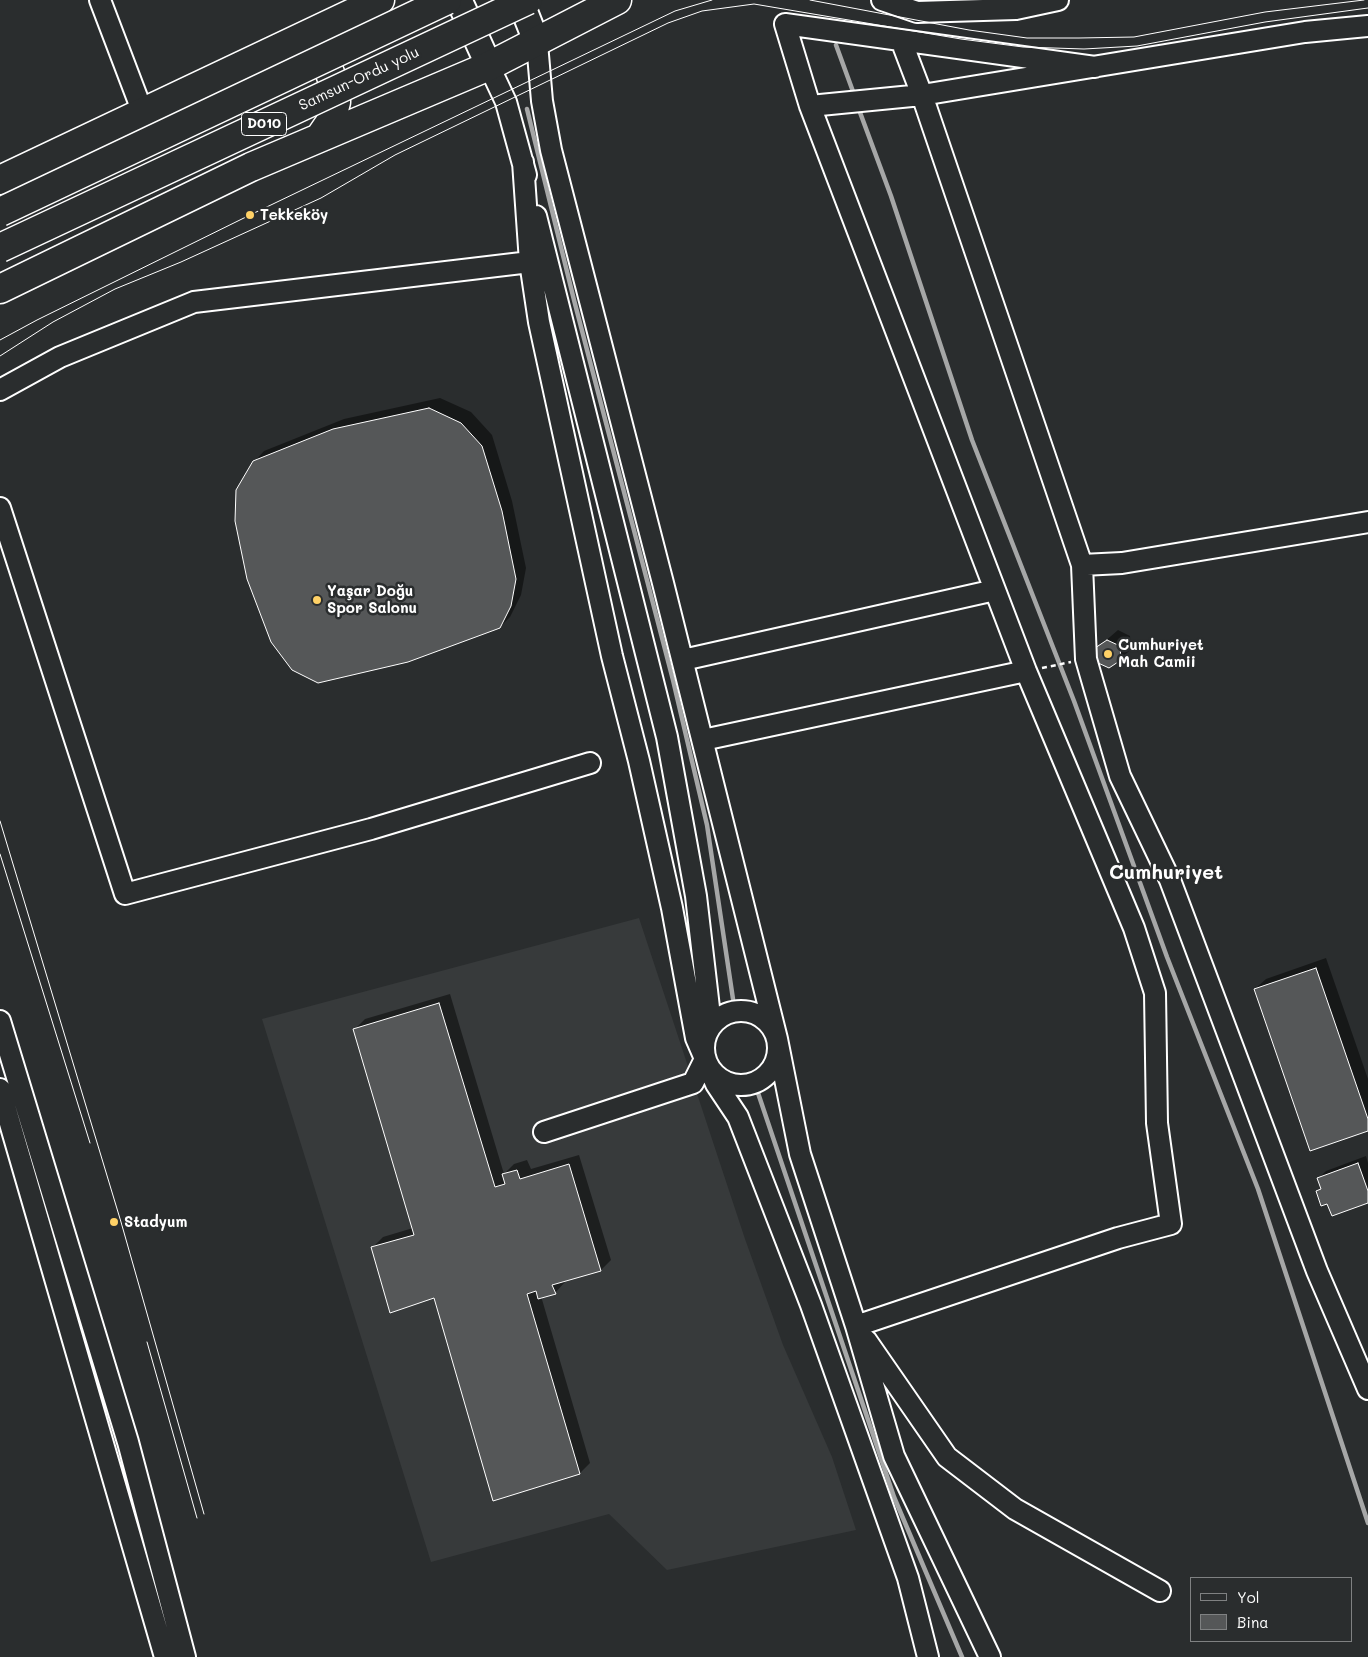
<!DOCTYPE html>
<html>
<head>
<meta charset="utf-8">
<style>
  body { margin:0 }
  #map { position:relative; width:1368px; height:1657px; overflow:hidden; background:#2a2d2e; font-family:Mali,sans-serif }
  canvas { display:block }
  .legend { position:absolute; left:1190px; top:1577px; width:162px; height:65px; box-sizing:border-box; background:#2a2d2e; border:1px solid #7f8182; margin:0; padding:6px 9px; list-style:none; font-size:15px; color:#fff }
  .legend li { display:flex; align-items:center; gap:10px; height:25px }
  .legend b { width:25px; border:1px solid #7f8182 }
</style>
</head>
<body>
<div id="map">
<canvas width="1368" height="1657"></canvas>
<ul class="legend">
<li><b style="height:6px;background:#2a2d2e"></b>Yol</li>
<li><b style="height:14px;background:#555758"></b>Bina</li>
</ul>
</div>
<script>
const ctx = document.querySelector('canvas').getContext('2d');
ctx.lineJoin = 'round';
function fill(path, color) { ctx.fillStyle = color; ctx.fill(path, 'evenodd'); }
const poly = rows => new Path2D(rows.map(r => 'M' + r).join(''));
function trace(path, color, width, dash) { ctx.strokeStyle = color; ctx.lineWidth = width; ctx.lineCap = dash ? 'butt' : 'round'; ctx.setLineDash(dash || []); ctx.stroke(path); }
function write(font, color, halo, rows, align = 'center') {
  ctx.font = font + ' Mali,sans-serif'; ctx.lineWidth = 5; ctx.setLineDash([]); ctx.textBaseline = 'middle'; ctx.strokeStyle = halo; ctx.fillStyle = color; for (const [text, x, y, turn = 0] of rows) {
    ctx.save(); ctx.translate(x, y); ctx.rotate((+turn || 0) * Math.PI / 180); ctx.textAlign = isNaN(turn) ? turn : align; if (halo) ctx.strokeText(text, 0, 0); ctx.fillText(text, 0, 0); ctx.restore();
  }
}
const built = poly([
  [639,918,745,1239,783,1345,832,1457,856,1530,667,1570,609,1514,431,1562,262,1019]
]);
const shadow = poly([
  [440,398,471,412,492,435,512,501,526,568,521,595,510,617,500,627,254,462,264,451,344,419],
  [1118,630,1130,636,1131,649,1120,660,1096,649],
  [1326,958,1368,1079,1368,1130,1255,989,1266,979],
  [450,994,504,1174,514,1164,527,1160,531,1169,579,1155,611,1260,601,1270,564,1280,565,1282,555,1293,541,1296,590,1463,580,1473,435,1297,373,1247,383,1237,413,1228,355,1029,365,1019],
  [1366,1156,1368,1163,1368,1202,1328,1202,1317,1191,1322,1187,1318,1179,1326,1171]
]);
const stream = poly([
  [836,45,855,97],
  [858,107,891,196,972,440,1074,701,1167,957,1258,1189,1368,1523],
  [527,109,574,300,673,680,707,825,733,999],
  [757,1090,894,1497,962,1657]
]);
const building = poly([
  [429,408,461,423,482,446,502,511,516,579,511,606,500,628,408,662,318,683,292,670,271,642,247,579,235,521,236,490,253,461,333,429,429,408],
  [1107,640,1120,646,1121,660,1109,668,1096,662,1095,648,1107,640],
  [1316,968,1368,1119,1368,1131,1310,1151,1254,989,1316,968],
  [439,1003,495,1187,505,1184,502,1174,517,1170,520,1179,569,1164,601,1271,552,1285,556,1294,538,1299,536,1291,527,1294,580,1474,493,1501,434,1298,390,1313,371,1247,414,1235,353,1029,439,1003],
  [1358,1163,1368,1191,1368,1203,1332,1216,1327,1204,1321,1206,1316,1191,1321,1189,1317,1178,1358,1163]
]);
const path = poly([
  [1042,668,1071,662]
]);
const minor = poly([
  [100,0,143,113],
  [882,0,917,12,1016,9,1058,0],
  [901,40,922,95,1305,32,1368,26],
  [537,43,542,101,551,150,663,583,777,1039,800,1154,856,1326,894,1456,990,1657],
  [489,66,506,102,526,175],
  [810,106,922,95,1082,565,1086,659,1120,776,1170,880,1317,1271,1368,1389],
  [523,162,530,262,539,322,612,656,639,761,672,908,696,1038,716,1084,738,1117,811,1305,908,1578,928,1657],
  [536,216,667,737,696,896,711,1025],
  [0,390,60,357,194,302,530,262],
  [0,508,125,894,371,829,590,763],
  [1082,565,1122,563,1368,522],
  [683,660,995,590],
  [703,740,1026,671],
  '704 1048a37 37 0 1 1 74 0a37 37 0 1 1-74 0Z',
  [0,1021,128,1442,185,1657],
  [0,1089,165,1657],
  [544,1132,693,1083,705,1059],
  [856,1326,1118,1238,1171,1224,1157,1123,1155,993,1134,928,1026,671,810,106,785,24,1095,67],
  [866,1340,947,1457,1015,1509,1160,1591]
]);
const major = poly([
  [459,0,489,66],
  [520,0,537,43]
]);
const highway = poly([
  [300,48,310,53,325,65,330,73,336,92,336,102,331,121,320,137],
  [0,180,380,0],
  [0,289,251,167,489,66,617,0]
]);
const tram = poly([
  [810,0,969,30,1027,38,1079,38,1134,37,1265,12,1364,0],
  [0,340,37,320,250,215,675,11,712,0],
  [0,356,53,322,115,289,181,262,321,198,395,155,668,23,702,11,754,4,961,39,1023,47,1084,49,1137,46,1265,22,1368,8],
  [0,821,121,1222,204,1514],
  [0,854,90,1143],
  [147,1342,197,1518]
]);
const highwayBridge = poly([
  [0,212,447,0],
  [0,248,528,0]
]);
const markers = [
  [250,215,5,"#ffd166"],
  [317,600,5,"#ffd166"],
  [1108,654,5,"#ffd166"],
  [114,1222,5,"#ffd166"]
];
const shields = [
  [264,124,45]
];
const shieldNames = [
  ["D010",264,124]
];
const streetNames = [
  ["Samsun-Ordu yolu",359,79,-25]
];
const poiNames = [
  ["Tekkeköy",260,215],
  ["Yaşar Doğu",327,591],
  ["Spor Salonu",327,608],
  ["Cumhuriyet",1118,645],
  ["Mah Camii",1118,662],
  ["Stadyum",124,1222]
];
const districtNames = [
  ["Cumhuriyet",1166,873]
];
fill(built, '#373a3b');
fill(shadow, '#0007');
trace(stream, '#a6a7a7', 4.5);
fill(building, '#555758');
trace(building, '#fff', 1);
trace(minor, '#fff', 24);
trace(major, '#fff', 29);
trace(highway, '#fff', 31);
trace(path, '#fff', 2.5, [5, 4]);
trace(minor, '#2a2d2e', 20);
trace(major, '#2a2d2e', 25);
trace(highway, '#2a2d2e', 28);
trace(tram, '#fff', 1);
trace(highwayBridge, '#fff', 31, []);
trace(highwayBridge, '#2a2d2e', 28);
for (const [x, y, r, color] of markers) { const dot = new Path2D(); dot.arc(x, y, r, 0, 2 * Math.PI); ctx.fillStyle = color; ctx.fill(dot); trace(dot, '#2a2d2e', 2); }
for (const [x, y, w] of shields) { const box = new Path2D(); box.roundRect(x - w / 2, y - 11.5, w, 23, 4); ctx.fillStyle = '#2a2d2e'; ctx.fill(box); trace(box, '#fff', 1); }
write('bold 14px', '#fff', null, shieldNames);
write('15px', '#fff', '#2a2d2e', streetNames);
write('bold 15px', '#fff', '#2a2d2e', poiNames, 'left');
write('bold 20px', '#fff', '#2a2d2e', districtNames);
</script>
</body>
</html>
